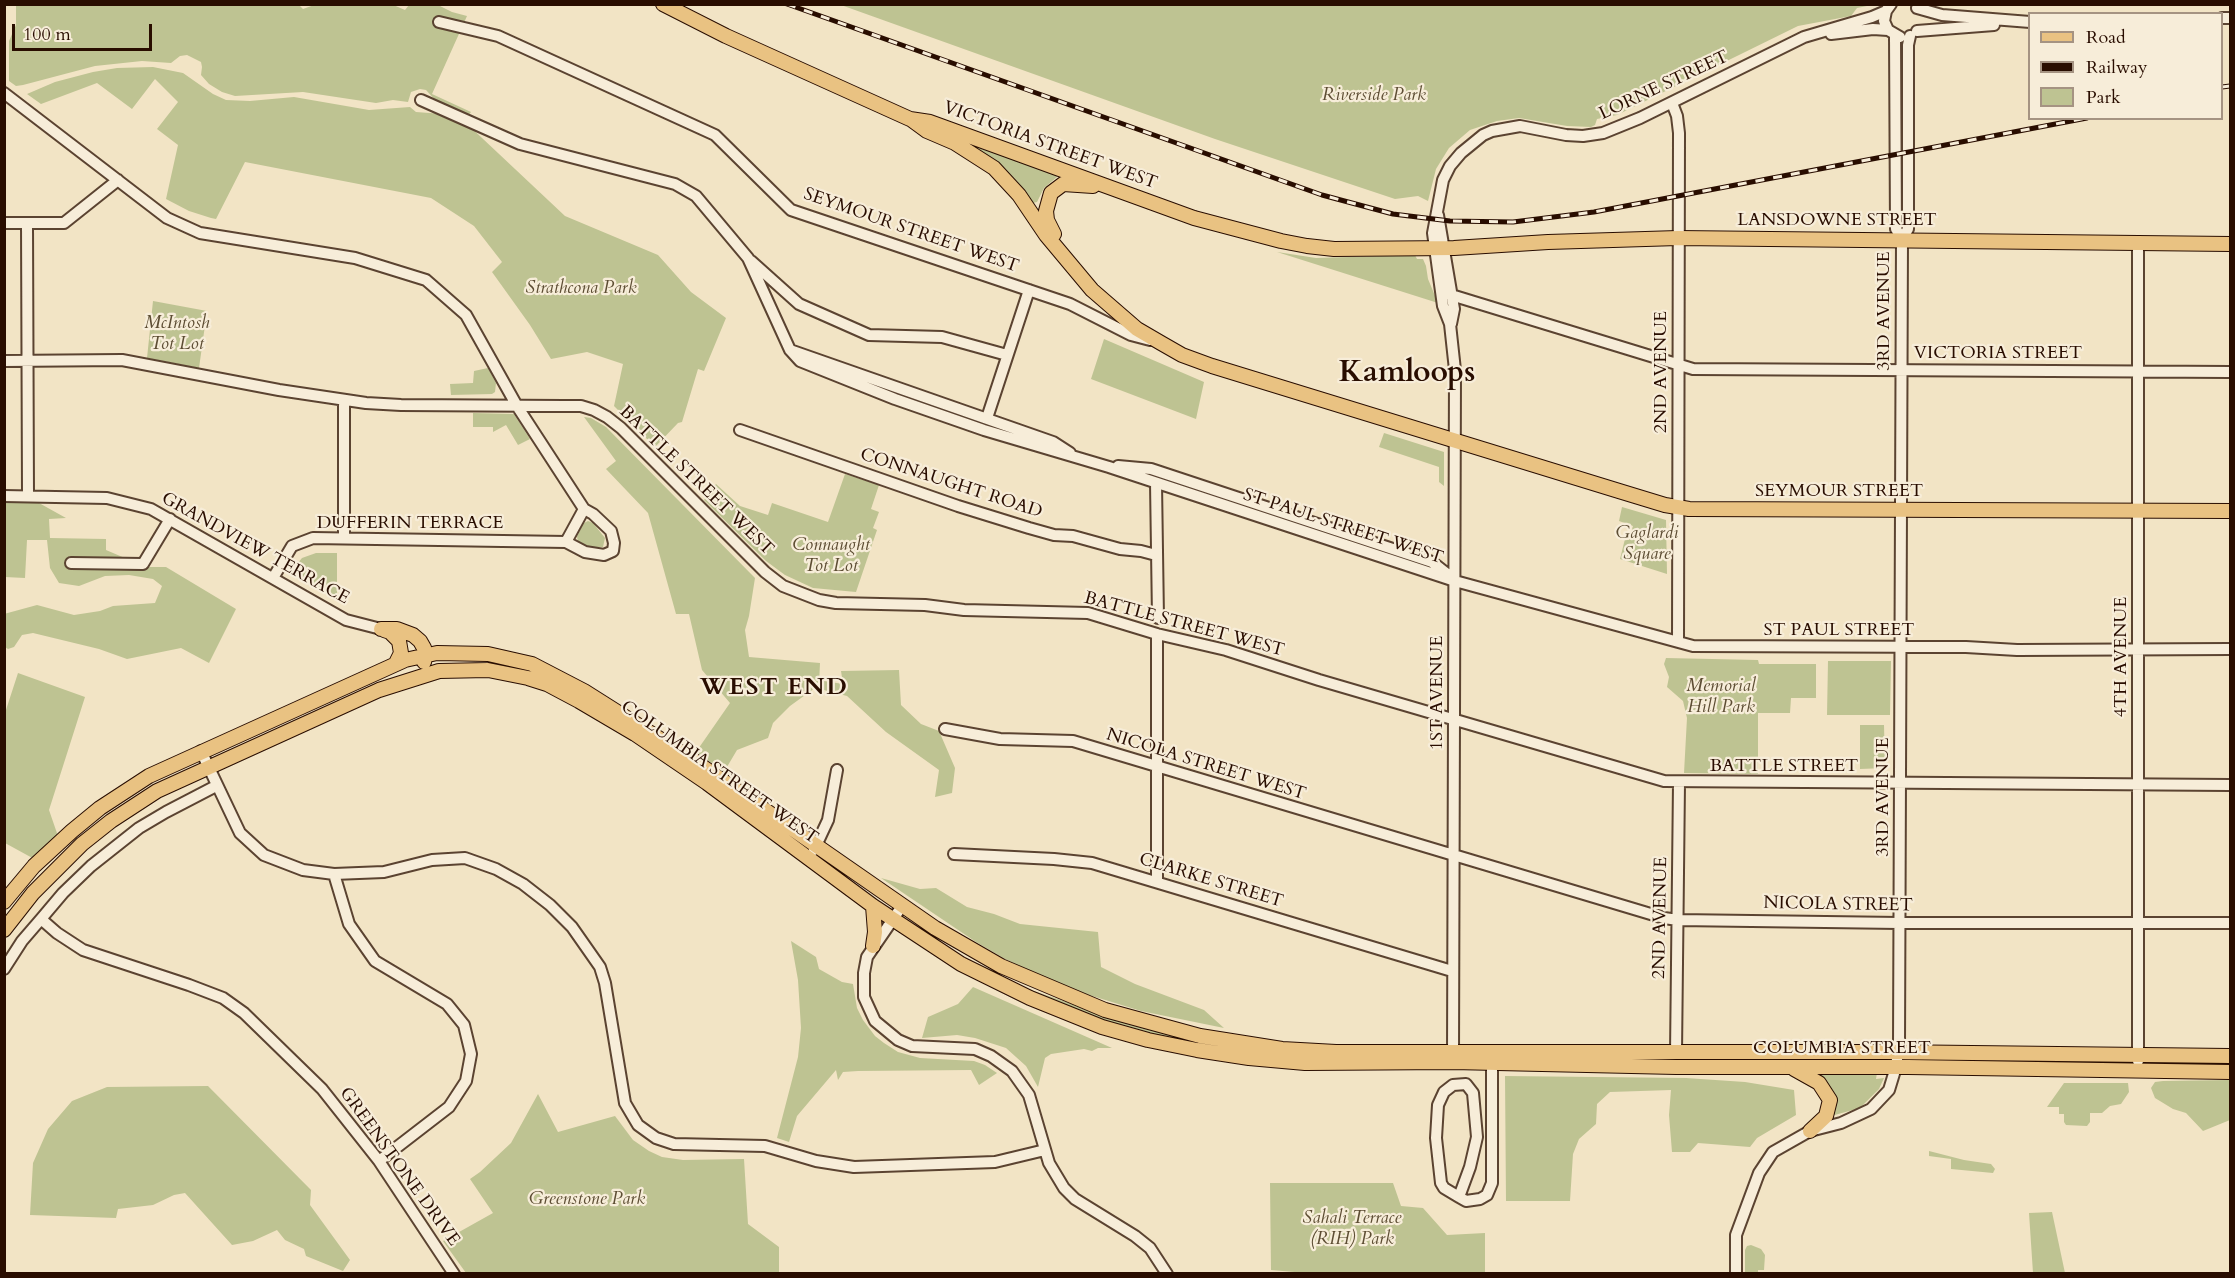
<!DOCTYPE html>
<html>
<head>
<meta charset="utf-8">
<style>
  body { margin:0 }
  #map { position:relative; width:2235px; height:1278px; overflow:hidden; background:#f2e4c5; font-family:Cardo,serif }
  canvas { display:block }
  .frame { position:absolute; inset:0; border:6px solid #290d00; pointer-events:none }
  .legend { position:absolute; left:2028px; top:12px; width:195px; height:108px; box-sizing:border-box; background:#f7edd9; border:2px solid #a59382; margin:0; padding:8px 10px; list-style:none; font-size:18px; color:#290d00 }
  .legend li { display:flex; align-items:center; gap:12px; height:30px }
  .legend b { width:30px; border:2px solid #a59382 }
  .scale { position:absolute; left:12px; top:24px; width:140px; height:27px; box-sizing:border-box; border:3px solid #290d00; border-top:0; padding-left:8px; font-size:18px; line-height:21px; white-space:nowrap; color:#290d00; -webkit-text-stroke:4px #f7edd9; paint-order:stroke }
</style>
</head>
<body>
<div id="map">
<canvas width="2235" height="1278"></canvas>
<div class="frame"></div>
<ul class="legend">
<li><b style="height:8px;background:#e9c282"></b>Road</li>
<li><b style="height:8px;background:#290d00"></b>Railway</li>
<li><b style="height:16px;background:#bec392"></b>Park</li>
</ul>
<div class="scale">100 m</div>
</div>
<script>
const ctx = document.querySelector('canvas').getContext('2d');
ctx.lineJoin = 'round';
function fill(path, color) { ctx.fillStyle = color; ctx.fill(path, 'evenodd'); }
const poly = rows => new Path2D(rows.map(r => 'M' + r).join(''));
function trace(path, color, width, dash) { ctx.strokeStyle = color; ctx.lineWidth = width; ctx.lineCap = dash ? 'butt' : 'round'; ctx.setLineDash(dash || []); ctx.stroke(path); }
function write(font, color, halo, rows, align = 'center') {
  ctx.font = font + ' Cardo,serif'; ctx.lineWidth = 4.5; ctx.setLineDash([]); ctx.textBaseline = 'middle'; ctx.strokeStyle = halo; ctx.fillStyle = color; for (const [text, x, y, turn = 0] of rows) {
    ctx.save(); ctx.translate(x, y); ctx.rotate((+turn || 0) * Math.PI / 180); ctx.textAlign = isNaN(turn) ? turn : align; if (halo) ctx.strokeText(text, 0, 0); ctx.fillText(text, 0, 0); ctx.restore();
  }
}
const green = poly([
  [298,4,303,9,317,4,391,4,405,10,409,5,438,5,452,12,467,16,432,94,471,112,468,116,437,102,426,90,420,89,411,92,408,102,393,100,376,103,303,92,235,96,222,92,209,84,201,75,202,67,201,62,187,55,180,56,171,63,142,61,95,66,23,85,16,86,9,81,9,41,16,25,16,5],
  [841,5,1872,4,1872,5,1857,8,1851,16,1798,26,1617,115,1597,119,1595,125,1591,127,1567,126,1519,118,1497,121,1470,130,1449,148,1436,169,1428,201,1418,196,1395,199,1215,139],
  [153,67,183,73,213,94,226,100,250,101,294,97,369,110,410,107,416,112,443,114,465,122,565,216,658,255,691,292,726,318,704,371,698,369,682,422,678,423,655,447,614,406,623,364,587,352,551,359,530,325,492,272,502,262,474,226,431,198,245,162,216,219,211,218,189,211,166,199,178,145,157,129,178,102,155,79,132,109,97,83,41,104,27,94,55,82,93,72,117,68],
  [973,145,1057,174,1057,177,1044,188,1037,202,1033,203,1000,166],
  [1277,252,1316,258,1415,255,1417,259,1423,259,1426,266,1428,279,1438,303],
  [153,301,207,311,199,368,147,358],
  [1104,339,1204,382,1196,419,1091,379],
  [488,368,496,383,495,392,492,394,451,395,450,384,473,383,474,371],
  [473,413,514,414,530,439,518,445,506,425,493,432,493,427,473,427],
  [584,417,591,418,606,427,755,578,749,616,745,630,749,657,820,663,819,685,790,706,773,723,768,738,737,750,724,772,696,752,730,703,702,670,689,614,676,614,648,513,606,469,616,461],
  [1384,433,1444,452,1444,486,1439,482,1439,467,1379,447],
  [845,474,879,485,871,509,879,512,873,528,877,530,856,592,813,588,785,575,766,561,704,500,716,484,740,506,768,515,772,503,828,522],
  [5,503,39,503,66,518,49,519,50,538,106,539,106,550,146,567,166,567,236,609,209,663,181,648,127,659,99,649,33,633,22,635,14,647,8,649,5,647,4,614,37,605,74,615,100,611,113,606,155,603,162,586,153,579,129,575,105,576,79,586,59,583,50,568,47,540,27,540,25,578,5,577],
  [1622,507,1666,520,1667,574,1620,559,1625,539,1629,540,1633,526,1619,521],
  [588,521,593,523,605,538,603,547,581,547,578,544,577,536,584,523],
  [316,553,337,553,337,600,293,574,297,564,302,558],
  [1666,658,1758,660,1759,664,1816,664,1816,698,1791,698,1790,713,1758,713,1758,774,1684,773,1687,718,1683,701,1667,687,1669,677,1664,664],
  [1828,661,1891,661,1890,715,1827,715],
  [899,670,901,705,921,724,939,731,955,768,952,793,935,797,939,770,886,732,847,696,824,690,824,681,843,684,841,671],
  [18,673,85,697,49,810,59,839,36,860,5,843,5,713],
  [1860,725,1884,725,1885,768,1860,769],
  [881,878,920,889,936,888,967,907,994,914,1020,924,1098,932,1101,967,1135,984,1204,1010,1224,1028,1141,1011,1063,987,1005,959,976,942],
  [791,941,816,957,819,969,842,982,853,984,857,1008,863,1020,875,1036,884,1043,898,1052,920,1058,974,1061,985,1065,997,1073,979,1085,971,1070,858,1071,843,1072,838,1080,836,1070,797,1116,789,1142,777,1138,798,1057,801,1028,798,980],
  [973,987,1112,1048,1098,1048,1092,1051,1084,1049,1051,1054,1045,1058,1038,1087,1026,1066,1006,1048,975,1038,957,1035,922,1038,928,1017,958,1004],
  [1028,989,1137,1026,1175,1036,1255,1051,1255,1053,1194,1045,1135,1030,1090,1016,1027,991],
  [1815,1073,1877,1073,1876,1079,1884,1078,1879,1089,1860,1108,1831,1116],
  [1505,1076,1686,1078,1745,1082,1794,1090,1796,1115,1757,1138,1750,1147,1698,1143,1690,1152,1672,1152,1669,1115,1671,1090,1610,1092,1597,1104,1596,1124,1579,1139,1573,1154,1570,1201,1506,1201],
  [2230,1080,2230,1120,2203,1131,2186,1113,2173,1109,2155,1098,2151,1088,2155,1082,2163,1081],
  [2064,1083,2128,1083,2129,1092,2121,1104,2110,1106,2102,1113,2090,1113,2090,1122,2087,1126,2066,1125,2064,1122,2064,1114,2059,1114,2059,1107,2047,1107],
  [208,1086,311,1190,310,1205,350,1260,343,1271,306,1256,304,1249,285,1240,277,1230,253,1241,232,1245,185,1193,174,1195,153,1205,118,1209,116,1218,30,1215,33,1163,48,1129,72,1101,107,1087],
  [538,1094,558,1132,615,1116,633,1140,649,1151,662,1157,683,1160,744,1159,748,1224,779,1247,779,1273,466,1273,443,1241,493,1213,470,1179,480,1172,511,1143],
  [1929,1151,1964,1160,1991,1164,1995,1169,1993,1173,1951,1169,1951,1159,1929,1156],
  [1270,1183,1393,1183,1401,1206,1423,1208,1447,1235,1485,1233,1485,1273,1318,1274,1271,1270],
  [2052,1212,2065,1273,2033,1273,2029,1213],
  [1751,1245,1761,1249,1765,1255,1764,1270,1758,1270,1758,1273,1745,1273,1745,1250,1747,1246]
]);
const minor = poly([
  [1891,4,1886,11,1884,21,1888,30,1900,37],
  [1917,8,1942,15,2030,22],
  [2222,18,2230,18],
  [439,22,498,36,715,135,791,210,1070,304,1131,335,1150,340],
  [1917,31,1994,25],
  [1831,34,1873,29,1888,30],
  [1895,36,1896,229,1902,239],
  [4,93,167,218,200,233,355,258,426,280,466,315,517,406,584,509,566,542],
  [421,100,520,144,675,184,696,196,748,258,790,350,800,361,895,399,984,430,1109,467,1455,581,1693,646,1966,647,2017,650,2230,649],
  [1672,103,1677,116,1679,133,1678,642],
  [1438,215,1454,309,1451,324],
  [4,223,64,223,118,180],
  [27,223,28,495],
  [751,261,799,304,869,335,942,337,1007,355],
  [1444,282,1445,290,1448,294,1693,369,2230,372],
  [790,350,1053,442,1070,453],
  [4,361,122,360,279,390,366,403,401,405,563,406,581,406,594,410,607,417,621,428,765,572,783,586,819,600,836,603,925,605,964,610,1088,613,1157,634,1226,650,1319,680,1664,781,2230,785],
  [987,418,1029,290],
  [740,430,958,506,1029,528,1054,535,1073,536,1120,549,1141,551,1156,555],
  [1118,466,1151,469,1432,562,1451,577],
  [1156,483,1158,618],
  [4,496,107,498,151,509,346,620,381,629],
  [344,538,344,400],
  [71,563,143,564,170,519],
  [273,578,292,546,313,538,566,542,585,552,604,555,613,551,614,543,611,531,593,514,584,509],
  [1157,634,1157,881],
  [945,729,1000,739,1073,741,1664,918,1678,920,1899,923,2230,923],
  [201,751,240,833,264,855,303,870,334,874,384,872,432,860,465,858,496,869,523,884,550,905,572,927,600,967,605,983,625,1103,638,1125,656,1138,674,1144,765,1146,816,1161,854,1167,995,1162,1045,1150],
  [814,850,828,820,837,770],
  [954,854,1054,859,1092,863,1452,971],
  [334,874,349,924,375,961,447,1004,464,1025,471,1054,466,1081,449,1107,379,1161],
  [902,906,867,957,864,973,864,997,875,1021,898,1040,912,1046,975,1049,991,1056,1012,1071,1029,1095,1049,1163,1064,1188,1075,1199,1135,1236,1150,1248,1167,1274],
  [41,919,57,933,83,950,189,985,223,998,244,1013,322,1089,379,1161,454,1274],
  [4,969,22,941,41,919,63,893,91,866,139,828,166,812,216,786],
  [1676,1053,1679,783],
  [1453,1059,1455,370,1450,324,1443,306,1433,233,1443,180,1450,166,1461,153,1483,135,1492,131,1520,126,1566,135,1583,136,1603,133,1640,118,1804,37,1872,17,1886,11],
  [2138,1061,2138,242],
  [1459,1197,1470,1167,1477,1137,1473,1093,1466,1084,1453,1085,1444,1092,1438,1105,1436,1138,1441,1183,1444,1188,1459,1197,1466,1201,1480,1199,1487,1195,1492,1183,1492,1058],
  [1736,1274,1736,1235,1759,1173,1773,1152,1810,1131,1841,1123,1871,1109,1889,1090,1896,1067,1899,1044,1902,239,1908,229,1908,45,1910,36]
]);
const major = poly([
  [663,4,726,36,910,119,930,122,1194,218,1281,241,1307,246,1334,249,1454,248,1548,242,1678,238,2230,244],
  [912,120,927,131,955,143,994,168,1019,195,1046,235,1092,290,1137,329,1161,343,1182,355,1212,366,1619,491,1665,505,1689,509,2230,511],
  [1054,234,1047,220,1046,211,1051,193,1063,184,1093,186],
  [381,629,397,629,413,635,420,641,424,648,426,654,424,662],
  [384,630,390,632,399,641,401,653,396,663],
  [4,902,34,866,72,831,100,808,149,776,405,660,437,653,488,654,532,664,584,691,693,760,935,928,1001,966,1105,1010,1200,1036,1282,1049,1336,1052,1886,1052,2230,1056],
  [4,930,33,893,82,844,111,821,157,791,379,690,439,671,488,670,528,678,547,684,579,701,635,734,707,783,873,906,961,964,1030,998,1102,1027,1148,1040,1197,1050,1249,1058,1305,1063,1453,1062,1676,1067,1908,1067,2230,1072],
  [873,946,875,932,873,906],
  [1794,1069,1819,1083,1830,1100,1826,1116,1810,1131]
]);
const rail = poly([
  [787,4,1322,195,1393,214,1450,221,1513,222,1594,212,2087,118],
  [2222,87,2230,86]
]);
const streetNames = [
  ["LORNE STREET",1664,86,-25],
  ["VICTORIA STREET WEST",1050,146,20],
  ["LANSDOWNE STREET",1837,221],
  ["SEYMOUR STREET WEST",911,231,19],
  ["3RD AVENUE",1885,311,-90],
  ["VICTORIA STREET",1998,354],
  ["2ND AVENUE",1662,372,-90],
  ["BATTLE STREET WEST",696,481,44],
  ["CONNAUGHT ROAD",951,484,18],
  ["SEYMOUR STREET",1839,492],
  ["DUFFERIN TERRACE",410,524],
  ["ST PAUL STREET WEST",1343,527,18],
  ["GRANDVIEW TERRACE",255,549,29],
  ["BATTLE STREET WEST",1184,625,15],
  ["ST PAUL STREET",1839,631],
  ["4TH AVENUE",2122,657,-90],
  ["1ST AVENUE",1438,693,-90],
  ["NICOLA STREET WEST",1206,765,17],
  ["BATTLE STREET",1784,767],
  ["COLUMBIA STREET WEST",719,773,35],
  ["3RD AVENUE",1884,797,-90],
  ["CLARKE STREET",1211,881,17],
  ["NICOLA STREET",1838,905,1],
  ["2ND AVENUE",1661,918,-89],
  ["COLUMBIA STREET",1842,1049],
  ["GREENSTONE DRIVE",399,1167,54]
];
const parkNames = [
  ["Riverside Park",1374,96],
  ["Strathcona Park",581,289],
  ["McIntosh",177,324],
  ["Tot Lot",177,345],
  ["Gaglardi",1647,534],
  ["Square",1647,555],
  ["Connaught",831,546],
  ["Tot Lot",831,567],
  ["Memorial",1721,687],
  ["Hill Park",1721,708],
  ["Greenstone Park",587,1200],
  ["Sahali Terrace",1352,1219],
  ["(RIH) Park",1352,1240]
];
const districtNames = [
  ["WEST END",774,688]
];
const townNames = [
  ["Kamloops",1407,374]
];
fill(green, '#bec392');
trace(minor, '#5b4331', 14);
trace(major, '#290d00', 16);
trace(minor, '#f7edd9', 10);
trace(major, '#e9c282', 14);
trace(rail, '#290d00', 5);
trace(rail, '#f7edd9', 3, [9]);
write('18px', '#290d00', '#f7edd9', streetNames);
write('italic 18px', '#5d4d33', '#f7edd9', parkNames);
ctx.letterSpacing = '1.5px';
write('bold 24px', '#290d00', '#f7edd9', districtNames);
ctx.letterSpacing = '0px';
write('bold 30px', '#290d00', '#f7edd9', townNames);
</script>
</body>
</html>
